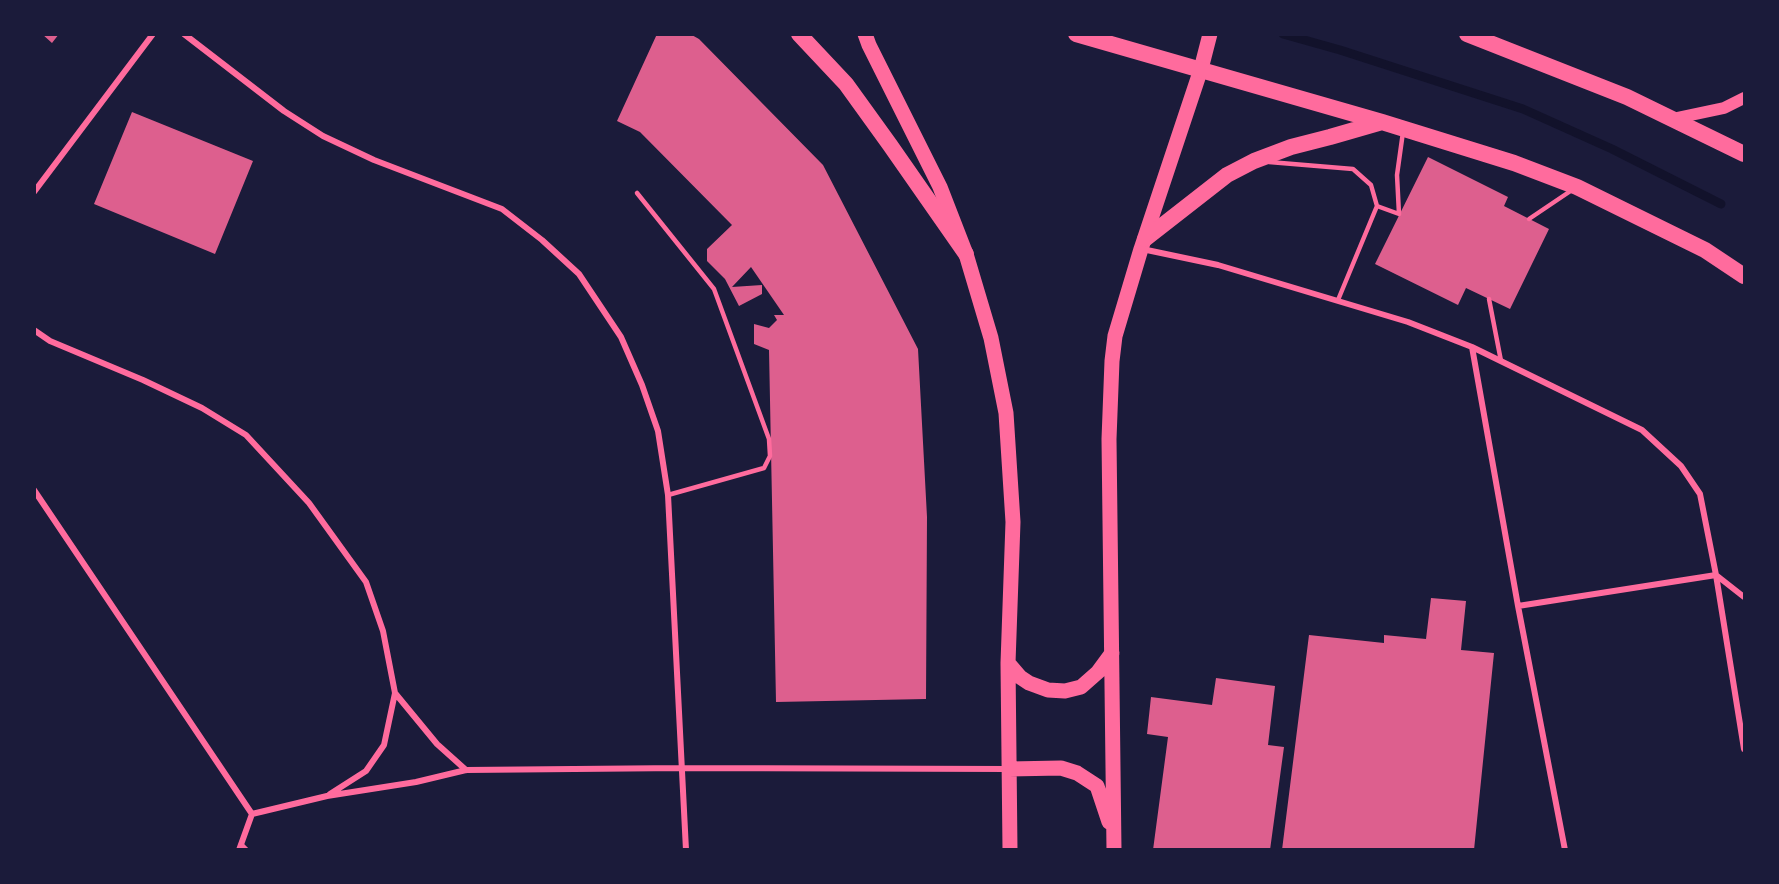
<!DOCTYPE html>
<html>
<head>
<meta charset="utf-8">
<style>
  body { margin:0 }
  #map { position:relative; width:1779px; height:884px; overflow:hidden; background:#1b1b3a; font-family:"Varela Round",sans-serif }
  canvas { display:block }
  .frame { position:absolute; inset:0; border:36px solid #1b1b3a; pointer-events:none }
</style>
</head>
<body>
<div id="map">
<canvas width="1779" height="884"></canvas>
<div class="frame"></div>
</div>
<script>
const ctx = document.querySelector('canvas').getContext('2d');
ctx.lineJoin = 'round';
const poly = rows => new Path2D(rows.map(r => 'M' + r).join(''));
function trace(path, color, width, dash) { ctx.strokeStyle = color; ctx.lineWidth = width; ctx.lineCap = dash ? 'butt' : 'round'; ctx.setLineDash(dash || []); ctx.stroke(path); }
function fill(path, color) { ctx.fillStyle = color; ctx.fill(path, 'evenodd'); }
const stream = poly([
  [1283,34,1340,50,1523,109,1612,149,1721,204]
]);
const building = poly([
  [42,34,59,34,52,43],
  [657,34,690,34,699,39,823,165,918,349,927,517,926,699,776,702,769,350,754,344,754,324,769,328,777,320,774,315,784,315,751,267,732,287,762,285,762,294,739,306,725,279,707,261,707,249,732,225,640,132,617,121],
  [132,112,253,161,215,254,94,204],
  [1428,157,1508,197,1504,206,1549,229,1510,309,1466,288,1458,305,1375,264],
  [1431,598,1466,601,1461,650,1494,653,1474,850,1282,850,1309,635,1384,643,1384,635,1426,639],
  [1216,678,1275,686,1268,745,1284,747,1270,850,1153,850,1168,737,1147,734,1151,697,1212,705]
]);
const service = poly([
  [1269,162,1353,169,1371,185,1377,206,1338,300],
  [637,193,714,289,769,439,770,456,764,468,668,495],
  [1377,206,1399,214,1397,175,1403,132],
  [1529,219,1572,190],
  [1489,299,1501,361],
  [242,845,247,850]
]);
const minor = poly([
  [184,34,284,111,323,136,374,160,502,209,542,240,579,274,621,337,642,385,658,431,668,495,686,850],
  [34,192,153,34],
  [1142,249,1218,265,1408,322,1472,347,1642,430,1681,466,1700,494,1716,575,1744,749],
  [34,330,50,341,143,380,202,408,246,435,309,503,366,582,383,631,395,693,384,745,366,771,330,794],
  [1472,347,1518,606,1565,850],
  [34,490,252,814],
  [1716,575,1744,597],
  [1518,606,1716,575],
  [395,693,437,744,466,770],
  [239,850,252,814,327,796,416,782,466,770,682,768,1009,769]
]);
const secondary = poly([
  [1672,119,1724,108,1744,98]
]);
const primary = poly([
  [865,34,869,45,940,187,966,254,991,338,1006,413,1013,522,1008,663,1010,850],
  [1008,663,1020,677,1029,683,1048,690,1065,691,1081,687,1098,672,1112,653],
  [1009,769,1061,768,1077,773,1097,786,1109,822],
  [1114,850,1109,439,1112,361,1115,336,1141,249,1201,69,1210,34]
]);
const trunk = poly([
  [799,34,846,84,890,145,966,254],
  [1076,34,1382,122,1514,163,1577,187,1705,250,1744,276],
  [1467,34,1627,97,1744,154],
  [1145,239,1227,175,1254,161,1291,147,1330,137,1382,122]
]);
trace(stream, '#12122b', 9);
fill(building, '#dd5f8e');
trace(service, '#ff6b9d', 4.5);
trace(minor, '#ff6b9d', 6);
trace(secondary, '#ff6b9d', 12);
trace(primary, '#ff6b9d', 15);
trace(trunk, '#ff6b9d', 16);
</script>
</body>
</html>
